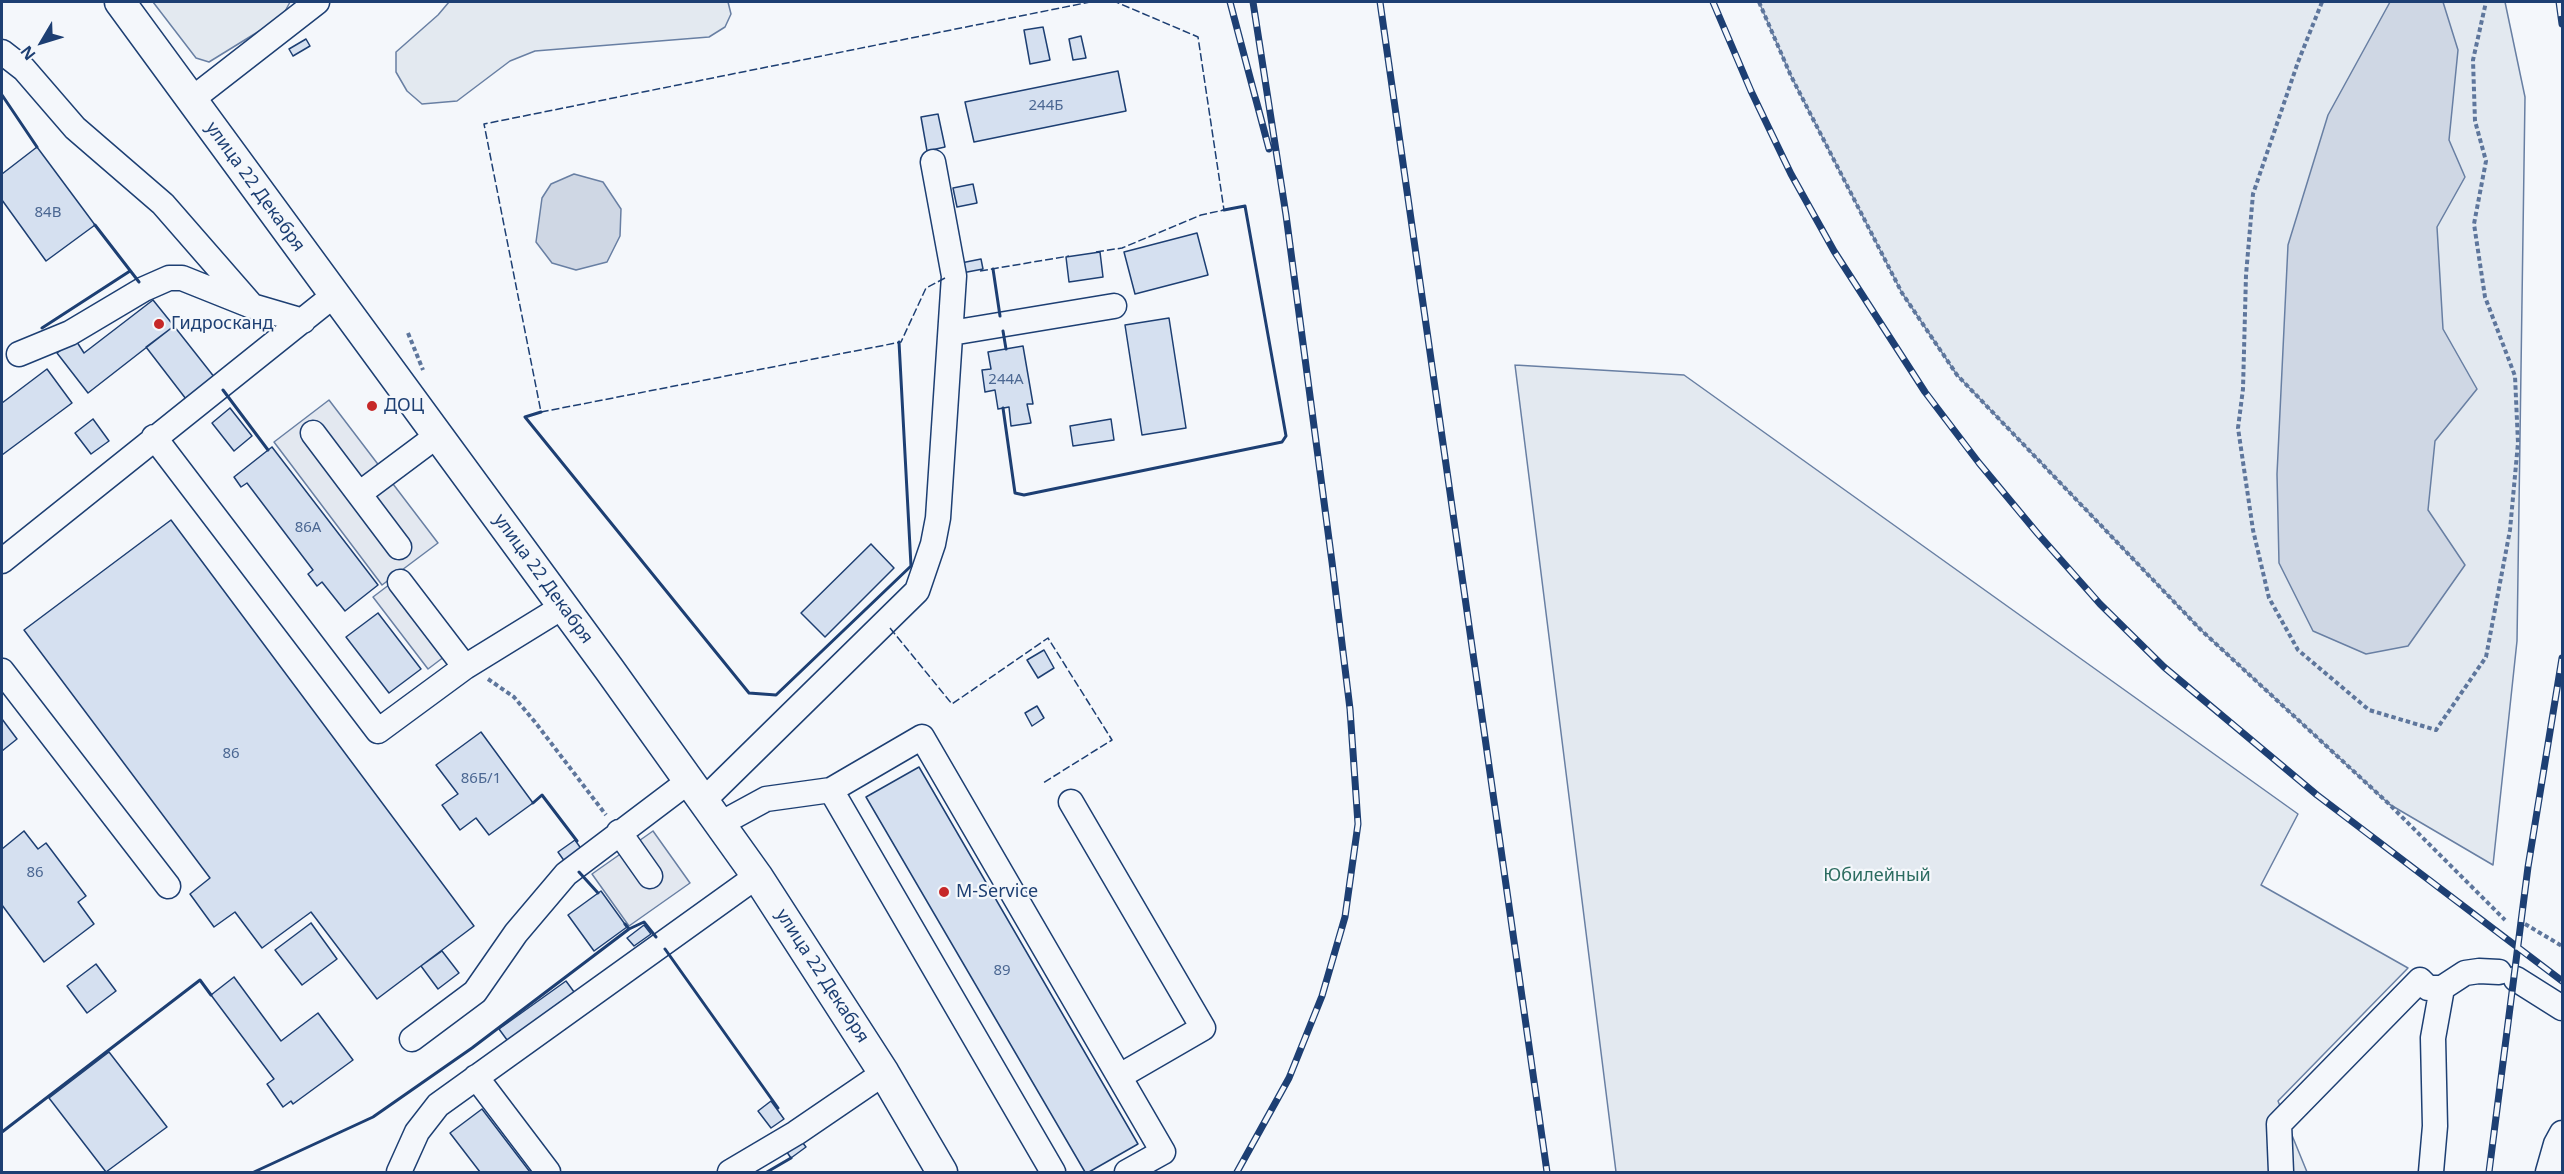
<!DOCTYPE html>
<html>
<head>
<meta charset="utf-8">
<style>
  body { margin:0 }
  #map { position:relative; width:2564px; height:1174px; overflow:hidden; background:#f4f7fb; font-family:"Noto Sans",sans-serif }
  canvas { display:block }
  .frame { position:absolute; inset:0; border:3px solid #1d3f73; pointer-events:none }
  .north { position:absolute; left:12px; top:12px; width:60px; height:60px; -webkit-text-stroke:4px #f4f7fb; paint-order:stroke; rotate:232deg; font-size:16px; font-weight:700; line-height:24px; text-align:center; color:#1d3f73 }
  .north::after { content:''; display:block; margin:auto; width:21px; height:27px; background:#1d3f73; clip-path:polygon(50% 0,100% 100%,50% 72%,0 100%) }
</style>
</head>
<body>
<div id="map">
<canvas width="2564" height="1174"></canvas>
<div class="frame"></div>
<div class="north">N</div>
</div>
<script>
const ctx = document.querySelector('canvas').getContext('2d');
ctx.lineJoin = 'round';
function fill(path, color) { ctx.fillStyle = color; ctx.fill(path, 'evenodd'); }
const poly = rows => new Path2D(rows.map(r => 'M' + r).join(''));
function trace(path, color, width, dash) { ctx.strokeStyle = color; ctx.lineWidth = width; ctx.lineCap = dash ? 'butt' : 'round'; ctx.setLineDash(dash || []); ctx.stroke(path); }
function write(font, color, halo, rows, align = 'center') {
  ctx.font = font + ' "Noto Sans",sans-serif'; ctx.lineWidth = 4.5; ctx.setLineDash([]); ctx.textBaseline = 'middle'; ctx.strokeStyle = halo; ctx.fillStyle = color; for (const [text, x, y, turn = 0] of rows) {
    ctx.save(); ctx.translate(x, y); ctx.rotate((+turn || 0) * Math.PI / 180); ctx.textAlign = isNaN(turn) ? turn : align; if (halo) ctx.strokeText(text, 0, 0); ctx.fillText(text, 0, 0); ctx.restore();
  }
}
const green = poly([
  [153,2,290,2,282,17,209,62,196,58,153,2],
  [449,2,728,2,731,14,725,27,709,37,535,51,510,61,457,101,422,104,407,91,396,72,396,52,438,15,449,2],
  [1759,2,2505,2,2525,97,2517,641,2493,865,2389,804,2201,630,1957,375,1902,293,1791,76,1759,2],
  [1515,365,1684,375,2298,814,2261,885,2408,968,2278,1101,2307,1172,1616,1172,1515,365]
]);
const parking = poly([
  [329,400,438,543,382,585,274,442,329,400],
  [402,575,457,647,428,669,373,597,402,575],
  [653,831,690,883,629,926,592,874,653,831]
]);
const water = poly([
  [2390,2,2443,2,2458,50,2449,140,2465,177,2437,227,2443,329,2477,389,2435,441,2428,510,2465,565,2408,646,2366,654,2313,631,2279,563,2277,474,2288,245,2328,115,2390,2],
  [574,174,603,182,621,209,620,236,607,262,576,270,552,263,536,242,542,198,551,184,574,174]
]);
const building = poly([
  [1043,27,1050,60,1030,64,1024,30,1043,27],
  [1081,36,1086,58,1073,60,1069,39,1081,36],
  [306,39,310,46,293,56,289,49,306,39],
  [1118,71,1126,111,974,142,965,102,1118,71],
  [938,114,945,147,927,151,921,117,938,114],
  [37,147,95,225,46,261,2,200,2,174,37,147],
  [973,184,977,203,957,207,953,188,973,184],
  [1197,233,1208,275,1135,294,1124,252,1197,233],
  [1100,252,1103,277,1069,282,1066,257,1100,252],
  [981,259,983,269,962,273,961,263,981,259],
  [153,300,174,326,88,393,57,353,75,339,84,353,153,300],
  [1169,318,1186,428,1142,435,1125,325,1169,318],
  [174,326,215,378,186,399,146,347,174,326],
  [1023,346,1033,404,1027,404,1031,423,1011,426,1009,407,998,409,995,390,985,392,982,370,991,369,988,352,1023,346],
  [47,369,72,403,2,455,2,403,47,369],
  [230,408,252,436,234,451,212,423,230,408],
  [93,419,109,441,91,454,75,433,93,419],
  [1111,419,1114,440,1073,446,1070,426,1111,419],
  [272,447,378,585,345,611,322,582,317,586,308,574,313,570,247,483,241,487,234,477,272,447],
  [171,520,474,926,377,999,311,912,262,948,235,912,214,927,190,894,210,878,24,630,171,520],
  [871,544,894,568,825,637,801,613,871,544],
  [378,613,421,669,389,693,346,637,378,613],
  [1044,650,1054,668,1038,678,1027,660,1044,650],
  [1037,706,1044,718,1032,726,1025,713,1037,706],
  [2,719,17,739,2,751,2,719],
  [481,732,533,803,489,835,476,818,460,830,442,805,458,794,436,765,481,732],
  [919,767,1138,1144,1089,1172,1085,1172,866,797,919,767],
  [24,831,38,849,46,843,86,896,78,902,94,924,44,962,2,905,2,849,24,831],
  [575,840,582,850,565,862,558,852,575,840],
  [601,891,627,927,594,951,568,915,601,891],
  [311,923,337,959,302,985,275,950,311,923],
  [644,925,651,934,634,946,627,938,644,925],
  [442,951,459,973,438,989,421,966,442,951],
  [96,964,116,991,87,1013,67,986,96,964],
  [234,977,281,1041,318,1013,353,1060,293,1104,291,1101,283,1107,267,1084,274,1079,211,995,234,977],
  [566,981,577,996,510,1044,499,1029,566,981],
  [109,1052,167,1127,106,1172,49,1098,109,1052],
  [771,1101,784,1119,771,1128,758,1111,771,1101],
  [482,1109,530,1172,480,1172,450,1133,482,1109],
  [799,1138,806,1147,791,1158,784,1148,799,1138]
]);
const path = poly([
  [1759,2,1791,76,1902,293,1957,375,2201,630,2389,804,2505,920],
  [2322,2,2298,62,2253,194,2246,275,2243,389,2238,428,2253,530,2269,598,2298,650,2369,710,2436,730,2486,657,2510,530,2518,443,2515,376,2485,297,2474,224,2486,161,2475,121,2473,60,2486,2],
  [408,333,423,370],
  [488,679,514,697,535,722,606,815],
  [2525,924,2562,946]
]);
const minor = poly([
  [2,52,24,69,75,128,163,204,252,306],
  [191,100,317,2],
  [951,333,1114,306],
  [19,354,70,333,144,289,169,278,182,278,252,306,303,321],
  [313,433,399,547],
  [154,437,378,731,465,667,564,606],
  [359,494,438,435],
  [2,561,333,296],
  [400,582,465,667],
  [2,671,168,886],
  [831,790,1053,1172],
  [703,801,917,591,933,544,938,518,954,276,933,162],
  [1071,802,1203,1028,1120,1076],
  [720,824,766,799,831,790,922,737,1163,1152,1127,1172],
  [619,832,650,876],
  [2516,979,2562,1008],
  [412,1039,475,992,516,933,566,874,689,781],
  [476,1077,548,1172],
  [399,1172,417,1132,438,1105,757,876],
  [730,1172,796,1133,884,1073],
  [2281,1172,2279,1124,2420,980,2428,988,2442,988,2465,973,2479,971,2499,972],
  [2431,1172,2435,1126,2433,1038,2442,988],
  [2548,1172,2556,1144,2562,1133]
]);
const major = poly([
  [120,2,609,669,757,876,884,1073,942,1172]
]);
const rail = poly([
  [1230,2,1269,149],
  [1380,2,1547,1172],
  [1713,2,1751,91,1791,174,1834,251,1925,392,1979,463,2038,534,2100,604,2164,667,2317,795,2562,981],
  [2559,2,2562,24],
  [1237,1172,1289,1078,1322,996,1345,917,1358,824,1350,709,1332,562,1286,215,1253,2],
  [2489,1172,2528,867,2562,658]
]);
const fence = poly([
  [1096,252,1122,248,1201,215,1224,210,1198,37,1116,2],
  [980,271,1069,256],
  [945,278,926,288,901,342,541,412,484,124,1090,2],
  [890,628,952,704,1048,638,1112,740,1043,783]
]);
const wall = poly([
  [2,95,37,147],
  [95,225,139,282],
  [993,269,1000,316],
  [42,328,130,271],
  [1003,331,1006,349],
  [223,390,268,450],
  [1003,408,1015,493,1024,495,1282,442,1286,436,1283,419,1245,206,1224,210],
  [541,412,525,417,749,693,776,695,911,566,899,342],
  [533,803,542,795,577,841],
  [579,872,598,893],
  [625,924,629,929,644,922,656,937],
  [665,949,778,1108],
  [2,1132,200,980,211,995],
  [254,1172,373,1117,472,1048,629,929],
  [767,1172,791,1158]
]);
const markers = [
  [159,324,6,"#c62828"],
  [372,406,6,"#c62828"],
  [944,892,6,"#c62828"]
];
const numberNames = [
  ["244Б",1046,106],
  ["84В",48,213],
  ["244А",1006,380],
  ["86А",308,528],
  ["86",231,754],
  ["86Б/1",481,779],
  ["86",35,873],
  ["89",1002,971]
];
const streetNames = [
  ["улица 22 Декабря",255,187,54],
  ["улица 22 Декабря",543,579,54],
  ["улица 22 Декабря",822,976,57]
];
const poiNames = [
  ["Гидросканд",171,324],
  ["ДОЦ",384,406],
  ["M-Service",956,892]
];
const parkNames = [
  ["Юбилейный",1877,876]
];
fill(green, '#e3e9f0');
trace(green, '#687fa3', 1.5);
fill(parking, '#e3e8f0');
trace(parking, '#687fa3', 1.5);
fill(water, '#cfd7e4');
trace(water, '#687fa3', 1.5);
fill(building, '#d5e0f0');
trace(building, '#1d3f73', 1.5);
trace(minor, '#1d3f73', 27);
trace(major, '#1d3f73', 33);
trace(path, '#5e769c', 4, [4.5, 3]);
trace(minor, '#f4f7fb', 24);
trace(major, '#f4f7fb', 30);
trace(rail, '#1d3f73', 7);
trace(rail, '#f4f7fb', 4.5, [14]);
trace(fence, '#1d3f73', 1.5, [8, 3]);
trace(wall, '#1d3f73', 3);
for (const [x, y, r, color] of markers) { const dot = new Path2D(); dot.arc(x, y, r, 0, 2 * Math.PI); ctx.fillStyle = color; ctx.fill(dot); trace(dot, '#f4f7fb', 2); }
write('15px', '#4b6792', null, numberNames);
write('18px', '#1d3f73', '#f4f7fb', streetNames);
write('18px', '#1d3f73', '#f4f7fb', poiNames, 'left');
write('18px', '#2c6c60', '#f4f7fb', parkNames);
</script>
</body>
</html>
